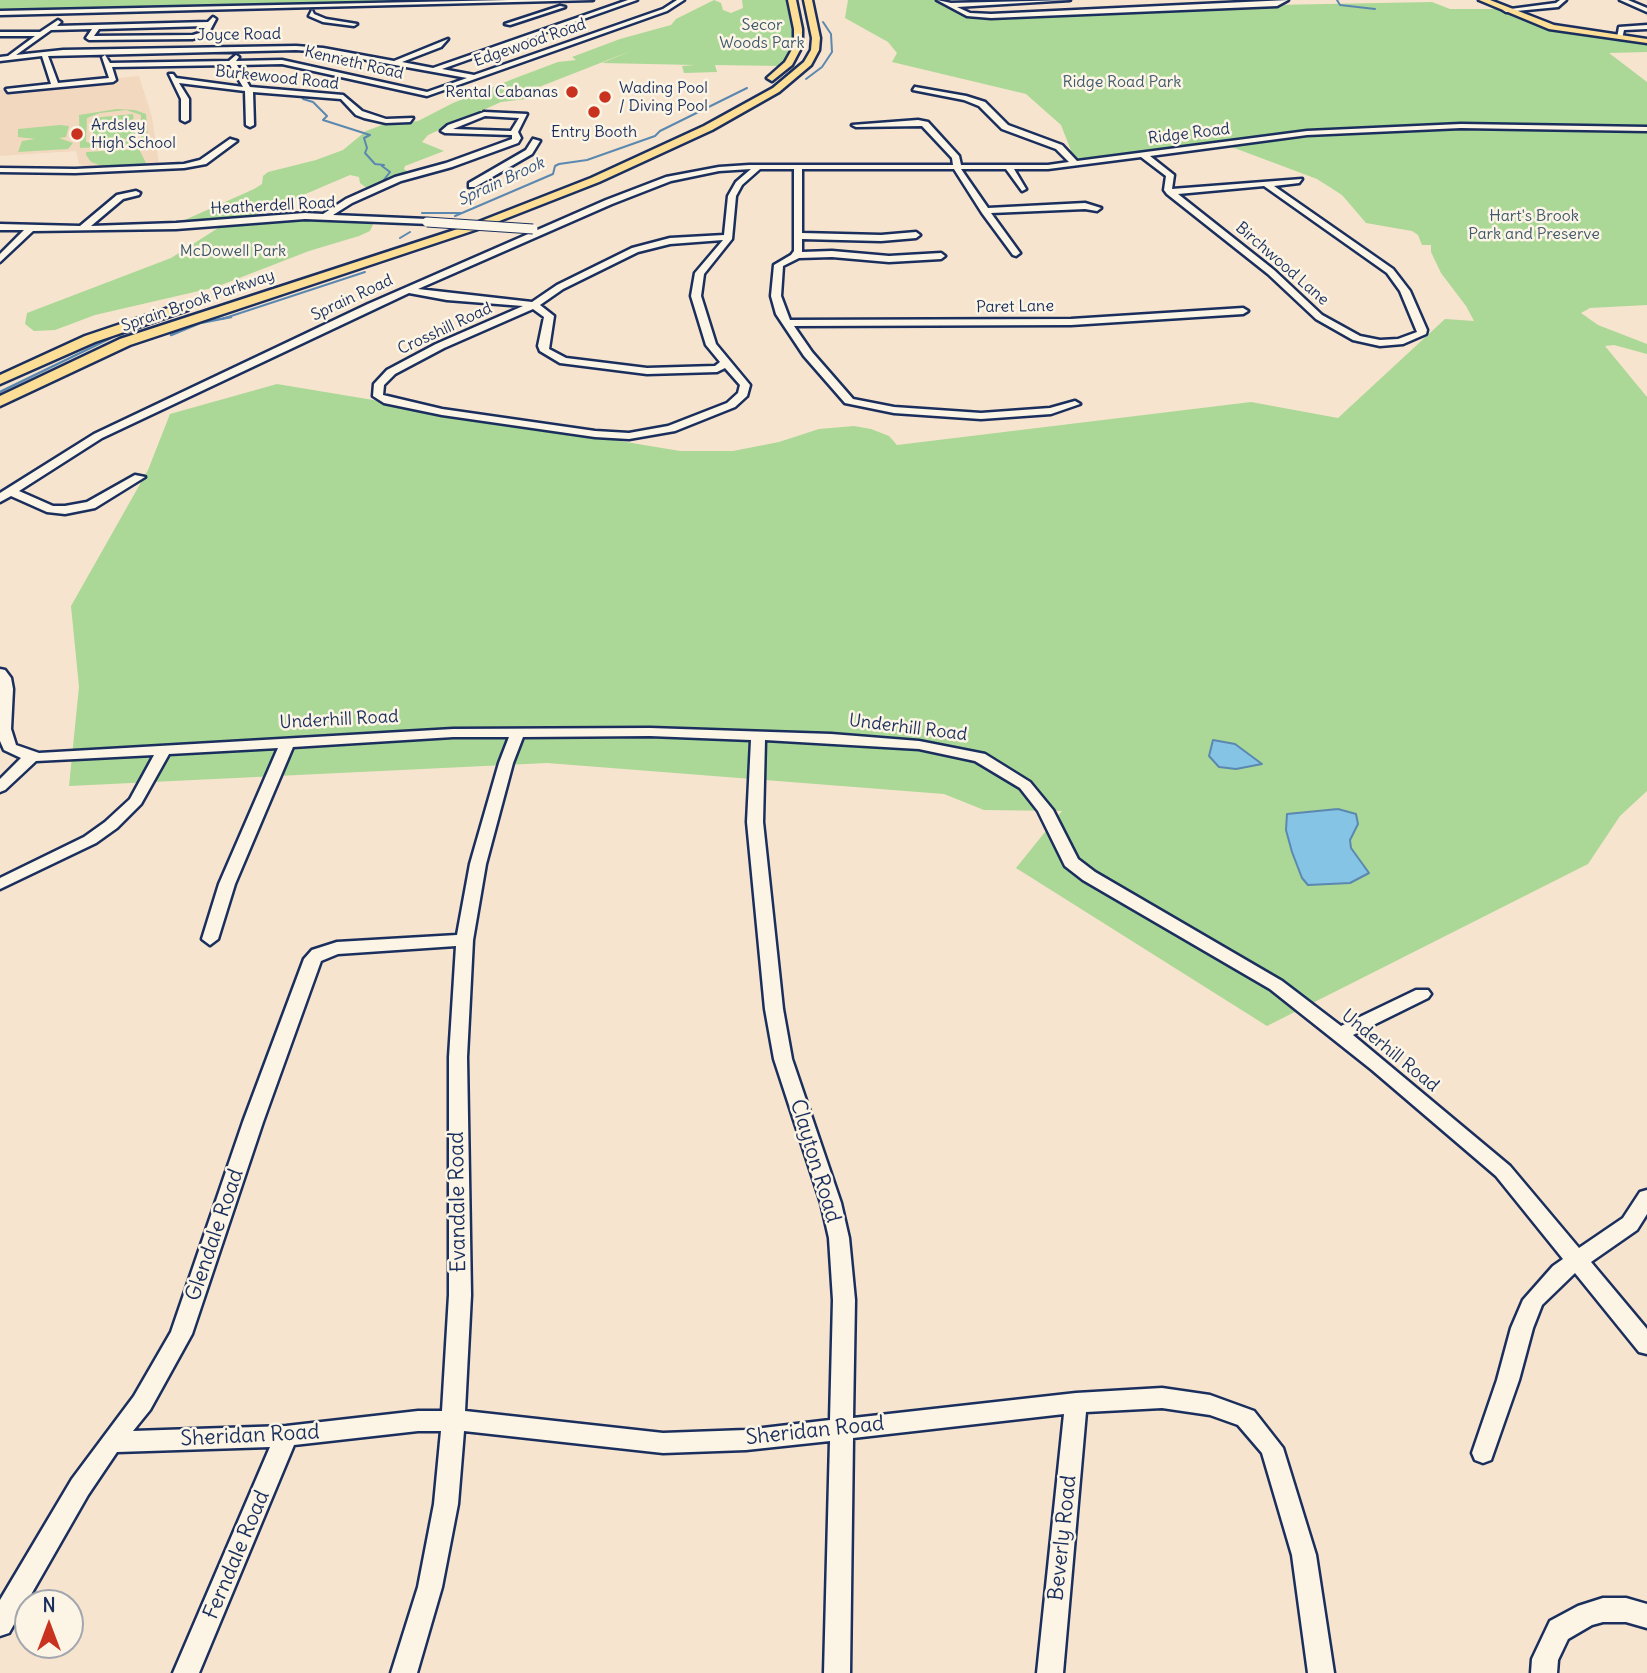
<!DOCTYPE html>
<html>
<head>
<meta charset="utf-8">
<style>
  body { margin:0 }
  #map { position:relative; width:1647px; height:1673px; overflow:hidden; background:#f6e4ce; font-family:Delius,sans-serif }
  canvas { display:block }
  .north { position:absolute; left:14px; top:1589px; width:70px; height:70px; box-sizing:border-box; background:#fcf5e5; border:2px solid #a2a6af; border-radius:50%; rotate:0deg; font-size:19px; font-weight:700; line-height:28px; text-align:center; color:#1b2f5e }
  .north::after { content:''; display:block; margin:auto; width:24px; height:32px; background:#c8321e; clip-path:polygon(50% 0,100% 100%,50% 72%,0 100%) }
</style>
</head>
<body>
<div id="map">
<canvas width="1647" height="1673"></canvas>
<div class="north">N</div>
</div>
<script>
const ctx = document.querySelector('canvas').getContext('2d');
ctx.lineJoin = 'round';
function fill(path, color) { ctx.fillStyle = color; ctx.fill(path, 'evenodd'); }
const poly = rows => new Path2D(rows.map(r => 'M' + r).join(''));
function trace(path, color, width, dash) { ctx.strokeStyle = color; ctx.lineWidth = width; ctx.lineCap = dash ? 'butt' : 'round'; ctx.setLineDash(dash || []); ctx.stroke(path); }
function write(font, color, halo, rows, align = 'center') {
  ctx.font = font + ' Delius,sans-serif'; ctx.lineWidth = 5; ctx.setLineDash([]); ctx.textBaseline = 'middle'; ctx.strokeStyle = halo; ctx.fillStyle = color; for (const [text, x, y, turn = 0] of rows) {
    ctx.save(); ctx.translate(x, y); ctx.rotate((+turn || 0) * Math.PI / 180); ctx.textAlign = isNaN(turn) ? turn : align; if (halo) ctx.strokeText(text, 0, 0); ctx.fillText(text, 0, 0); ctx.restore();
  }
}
const built = poly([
  [139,76,152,117,159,165,87,168,79,164,76,151,0,156,0,90]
]);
const green = poly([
  [0,0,543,0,0,12],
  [714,0,721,3,723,10,731,13,743,8,742,0,786,0,793,37,788,56,783,63,781,66,715,65,717,72,684,73,682,66,695,65,602,63,636,49,539,87,526,99,501,102,428,135,422,142,444,151,405,166,404,169,408,172,368,189,360,183,359,177,350,175,254,216,178,223,254,189,262,184,263,176,268,172,316,160,343,150,366,131,382,125,418,121,453,103,518,77,558,62,576,60,572,57,620,39,671,25,676,19],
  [848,0,937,0,963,15,984,17,1273,5,1432,2,1450,9,1502,9,1538,24,1647,44,1647,52,1609,53,1647,82,1647,128,1507,125,1313,132,1075,161,1061,125,1026,94,892,62,897,53,888,42,845,18],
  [117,109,135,110,146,114,148,137,122,146,80,148,79,115],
  [126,110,141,115,141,138,110,145,86,142,87,118,100,113],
  [133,114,136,138,93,142,93,118],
  [60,125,69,126,66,137,59,138,73,143,68,149,18,152,22,141,35,139,18,137,18,129],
  [1452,128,1647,130,1647,305,1590,308,1581,313,1598,325,1647,344,1647,354,1614,345,1605,346,1647,397,1647,791,1620,816,1588,864,1267,1026,1016,868,1062,811,984,810,944,794,547,763,69,786,79,687,71,606,148,470,170,414,277,384,680,451,733,451,779,442,819,429,854,426,871,429,889,436,897,445,1251,402,1338,418,1445,319,1474,321,1466,306,1441,273,1431,252,1431,245,1422,245,1418,235,1412,231,1366,223,1342,195,1317,179,1229,146,1291,136],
  [139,149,147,165,102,166,91,162,86,155,86,152],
  [299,217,375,220,370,231,359,236,309,251,216,287,95,315,55,330,34,331,25,324,27,313,171,258,226,223]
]);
const water = poly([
  [1213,740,1235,744,1262,764,1236,769,1219,767,1209,756,1213,740],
  [1338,809,1356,814,1358,824,1350,840,1351,848,1369,873,1350,883,1308,885,1302,878,1292,852,1286,830,1287,814,1338,809]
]);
const streamFar1 = poly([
  [1337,0,1340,5,1375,9],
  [806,79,822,67,832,52,831,34,823,22],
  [301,94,303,99,313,102,327,116,323,120,370,135,364,138,367,148,365,153,375,164,384,165,382,166,390,172,383,181,366,190],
  [422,213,461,213],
  [455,216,553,174,555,166,559,164,587,160,655,136,660,131,747,88],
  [400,238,410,232],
  [222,319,365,272]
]);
const stream = poly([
  [171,335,200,323,231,317],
  [0,392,111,338]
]);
const minor = poly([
  [509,0,593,0,0,15,0,11,509,0],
  [628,0,637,0,442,69,474,75,663,9,677,0,684,0,667,11,427,96,282,64,237,65,250,87,343,95,362,111,386,119,413,118,410,122,386,123,364,118,356,115,341,99,253,92,254,125,250,127,246,125,245,91,179,83,189,99,189,120,185,122,181,120,181,99,169,74,173,74,176,78,243,87,230,65,112,67,116,80,113,82,8,92,6,89,51,84,42,56,0,61,0,57,8,56,35,36,0,36,0,32,40,32,58,20,61,22,57,26,208,22,213,17,216,19,208,34,193,39,89,40,86,38,92,29,51,30,16,55,63,50,296,46,323,48,394,61,448,39,441,47,402,62,433,68,628,0],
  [206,26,203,32,193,35,94,36,99,29,206,26],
  [296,50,323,52,467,78,427,92,282,60,236,61,239,57,236,55,229,61,110,63,105,55,102,57,109,78,58,83,48,56,296,50],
  [937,0,951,3,1070,0,957,7,970,13,991,14,1288,0,1277,6,991,18,967,16,937,0],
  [1560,0,1566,0,1558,7,1506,12,1503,10,1556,3,1560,0],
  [1620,0,1628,0,1647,8,1647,12,1620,0],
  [560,6,565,7,510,25,505,24,560,6],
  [312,10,314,14,326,19,357,24,354,26,323,22,309,16,312,10],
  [1647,25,1647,29,1624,30,1622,39,1617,38,1619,27,1647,25],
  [915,87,966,96,985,102,1008,125,1062,145,1077,161,1307,131,1461,124,1647,127,1647,131,1461,128,1307,135,1150,156,1174,175,1172,189,1302,179,1299,183,1274,186,1393,269,1410,291,1427,330,1426,334,1403,344,1380,346,1353,340,1316,319,1268,274,1167,194,1164,190,1166,176,1141,157,1048,169,1014,169,1026,189,1022,191,1006,169,961,169,988,208,1085,203,1101,208,1097,211,1085,209,991,213,1020,253,1016,256,1013,255,982,213,954,169,802,169,802,233,881,235,916,232,920,235,916,238,881,241,802,239,802,252,832,251,889,256,941,253,945,256,941,259,889,262,832,257,799,258,783,266,781,296,790,320,1071,319,1243,308,1248,311,1243,314,1071,325,794,326,812,352,853,399,894,407,981,413,1050,408,1075,401,1080,404,1051,414,981,419,894,413,845,403,804,356,776,314,771,296,774,265,791,255,794,251,794,169,760,169,742,185,736,196,732,239,704,274,701,296,716,344,750,385,747,396,735,407,675,431,629,439,595,437,442,415,384,403,373,396,374,384,387,370,436,344,523,306,447,300,409,293,102,438,19,491,53,506,65,506,87,502,135,475,145,477,95,508,65,514,47,512,11,496,0,502,0,493,94,434,368,304,606,200,666,177,719,167,749,165,953,165,952,158,922,126,856,127,852,125,918,120,928,122,959,156,961,165,1048,165,1069,162,1056,149,1002,129,979,106,964,100,913,90,915,87],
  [751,169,736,182,728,196,724,235,670,238,632,248,557,285,532,302,418,289,612,204,671,181,719,171,751,169],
  [1264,186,1387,273,1400,291,1417,332,1398,339,1380,340,1360,336,1322,315,1274,270,1178,194,1264,186],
  [723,240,695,273,691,296,706,345,720,362,715,366,647,368,566,358,549,349,554,316,540,305,563,289,638,252,670,244,723,240],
  [533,309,544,317,538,346,540,351,560,363,647,374,717,372,725,368,740,385,738,393,727,403,668,426,629,433,595,431,442,409,383,395,384,385,395,374,444,348,533,309],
  [484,112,527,114,518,132,521,138,518,143,452,167,401,181,352,203,333,215,427,219,431,222,430,224,305,219,176,229,33,231,0,262,0,254,24,230,0,230,0,224,80,226,117,195,136,191,140,193,139,195,123,199,91,226,176,223,305,213,323,214,346,199,395,177,446,163,512,139,512,135,445,133,441,131,448,125,484,112],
  [485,116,519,118,511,131,453,129,485,116],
  [230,139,237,141,206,164,184,168,75,173,0,172,0,168,75,169,184,164,200,160,230,139],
  [533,139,540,141,532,154,475,187,469,187,469,183,526,150,533,139],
  [0,669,5,670,11,678,13,689,11,729,16,745,39,753,453,729,650,728,831,734,919,741,985,754,1030,782,1053,810,1078,859,1095,872,1282,981,1341,1026,1416,990,1428,990,1431,994,1428,998,1353,1035,1510,1166,1579,1248,1623,1218,1640,1192,1647,1190,1647,1214,1637,1230,1591,1262,1647,1329,1647,1354,1639,1352,1575,1273,1542,1305,1533,1328,1519,1380,1491,1460,1483,1463,1475,1460,1472,1453,1497,1380,1511,1328,1523,1300,1553,1266,1563,1259,1496,1176,1372,1070,1270,989,1083,880,1065,866,1038,811,1020,788,975,761,919,749,765,740,763,822,783,1009,792,1059,841,1203,849,1238,855,1300,853,1418,1076,1393,1162,1388,1210,1395,1254,1411,1283,1448,1316,1555,1334,1673,1308,1673,1292,1555,1262,1453,1238,1425,1210,1415,1162,1408,1086,1412,1063,1673,1037,1673,1064,1414,853,1438,850,1673,824,1673,830,1441,746,1450,663,1453,464,1431,458,1504,442,1587,417,1673,391,1673,418,1587,434,1504,441,1431,418,1431,294,1445,199,1673,173,1673,270,1447,117,1452,88,1495,9,1633,0,1636,0,1600,72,1479,134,1396,171,1332,243,1122,304,959,312,950,337,942,457,935,470,864,499,763,509,737,453,737,293,747,235,884,218,939,210,945,202,939,219,884,278,748,169,754,141,804,117,828,96,843,0,889,0,878,84,837,105,822,130,799,154,755,36,761,5,790,0,792,0,779,21,758,4,750,0,741,0,669],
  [650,736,751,740,747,822,765,1009,774,1059,821,1203,829,1238,833,1300,830,1420,746,1430,663,1433,465,1411,471,1295,467,1057,473,940,486,864,513,763,523,737,650,736],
  [456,946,449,1057,449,1295,442,1411,418,1411,286,1426,133,1431,150,1410,192,1334,263,1122,321,961,338,954,456,946],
  [1603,1598,1626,1598,1647,1604,1647,1628,1626,1622,1603,1622,1592,1625,1568,1639,1558,1660,1557,1673,1531,1673,1532,1659,1550,1621,1578,1606,1603,1598]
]);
const major = poly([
  [1479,0,1490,0,1554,25,1647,39,1647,43,1549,29,1479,0]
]);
const highway = poly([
  [788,0,796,0,802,29,802,46,792,65,772,81,767,78,785,62,794,46,794,29,788,0],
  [804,0,812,0,820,38,819,50,811,65,779,92,712,130,599,182,484,227,130,345,0,406,0,396,120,339,476,223,591,178,704,126,773,88,804,62,811,50,812,38,804,0],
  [183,303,189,307,188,310,95,342,0,384,0,375,85,336,183,303]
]);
const minorBridge = poly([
  [427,222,533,229]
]);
const markers = [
  [572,92,7,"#c8321e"],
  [605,97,7,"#c8321e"],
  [594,112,7,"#c8321e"],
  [77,134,7,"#c8321e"]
];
const farParknames = [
  ["Secor",762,25],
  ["Woods Park",762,43],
  ["Ridge Road Park",1122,82],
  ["Hart's Brook",1534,216],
  ["Park and Preserve",1534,234],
  ["McDowell Park",233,251]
];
const farStreetnames = [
  ["Joyce Road",239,35,-1],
  ["Edgewood Road",530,43,-19],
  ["Kenneth Road",354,63,13],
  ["Burkewood Road",277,78,6],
  ["Ridge Road",1189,134,-7],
  ["Heatherdell Road",273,206,-3],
  ["Birchwood Lane",1282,264,41],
  ["Sprain Road",352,298,-25],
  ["Sprain Brook Parkway",198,301,-19],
  ["Paret Lane",1015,307,-1],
  ["Crosshill Road",445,329,-25]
];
const farPoinames = [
  ["Wading Pool",619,88],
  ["/ Diving Pool",619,106],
  ["Rental Cabanas",558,92,"right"],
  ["Ardsley",91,125],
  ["High School",91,143],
  ["Entry Booth",594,132,"center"]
];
const farWaternames = [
  ["Sprain Brook",501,182,-25]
];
const streetNames = [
  ["Underhill Road",339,720,-3],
  ["Underhill Road",908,728,7],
  ["Underhill Road",1390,1051,39]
];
const nearStreetnames = [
  ["Clayton Road",815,1161,73],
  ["Evandale Road",458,1202,-91],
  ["Glendale Road",215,1235,-71],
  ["Sheridan Road",815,1431,-6],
  ["Sheridan Road",250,1436,-3],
  ["Beverly Road",1063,1538,-84],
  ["Ferndale Road",237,1555,-67]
];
fill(built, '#f2d8be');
fill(green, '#abd896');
fill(water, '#86c4e6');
trace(water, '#5b88b0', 2);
trace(streamFar1, '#5b88b0', 2);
trace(stream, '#5b88b0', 2.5);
trace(minor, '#1b2f5e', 5);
trace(major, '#1b2f5e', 5);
trace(highway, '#1b2f5e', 5);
fill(minor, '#fcf5e5');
fill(major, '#fdde96');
fill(highway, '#fdde96');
trace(minorBridge, '#1b2f5e', 11, []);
trace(minorBridge, '#fcf5e5', 9);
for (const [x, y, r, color] of markers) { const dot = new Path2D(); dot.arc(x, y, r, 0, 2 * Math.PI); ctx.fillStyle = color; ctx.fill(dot); trace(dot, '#fcf5e5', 2.5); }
write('16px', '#3f596c', '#fcf5e5', farParknames);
write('16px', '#1b2f5e', '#fcf5e5', farStreetnames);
write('16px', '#1b2f5e', '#fcf5e5', farPoinames, 'left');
write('italic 16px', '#365480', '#fcf5e5', farWaternames);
write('18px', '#1b2f5e', '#fcf5e5', streetNames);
write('21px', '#1b2f5e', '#fcf5e5', nearStreetnames);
</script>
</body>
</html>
